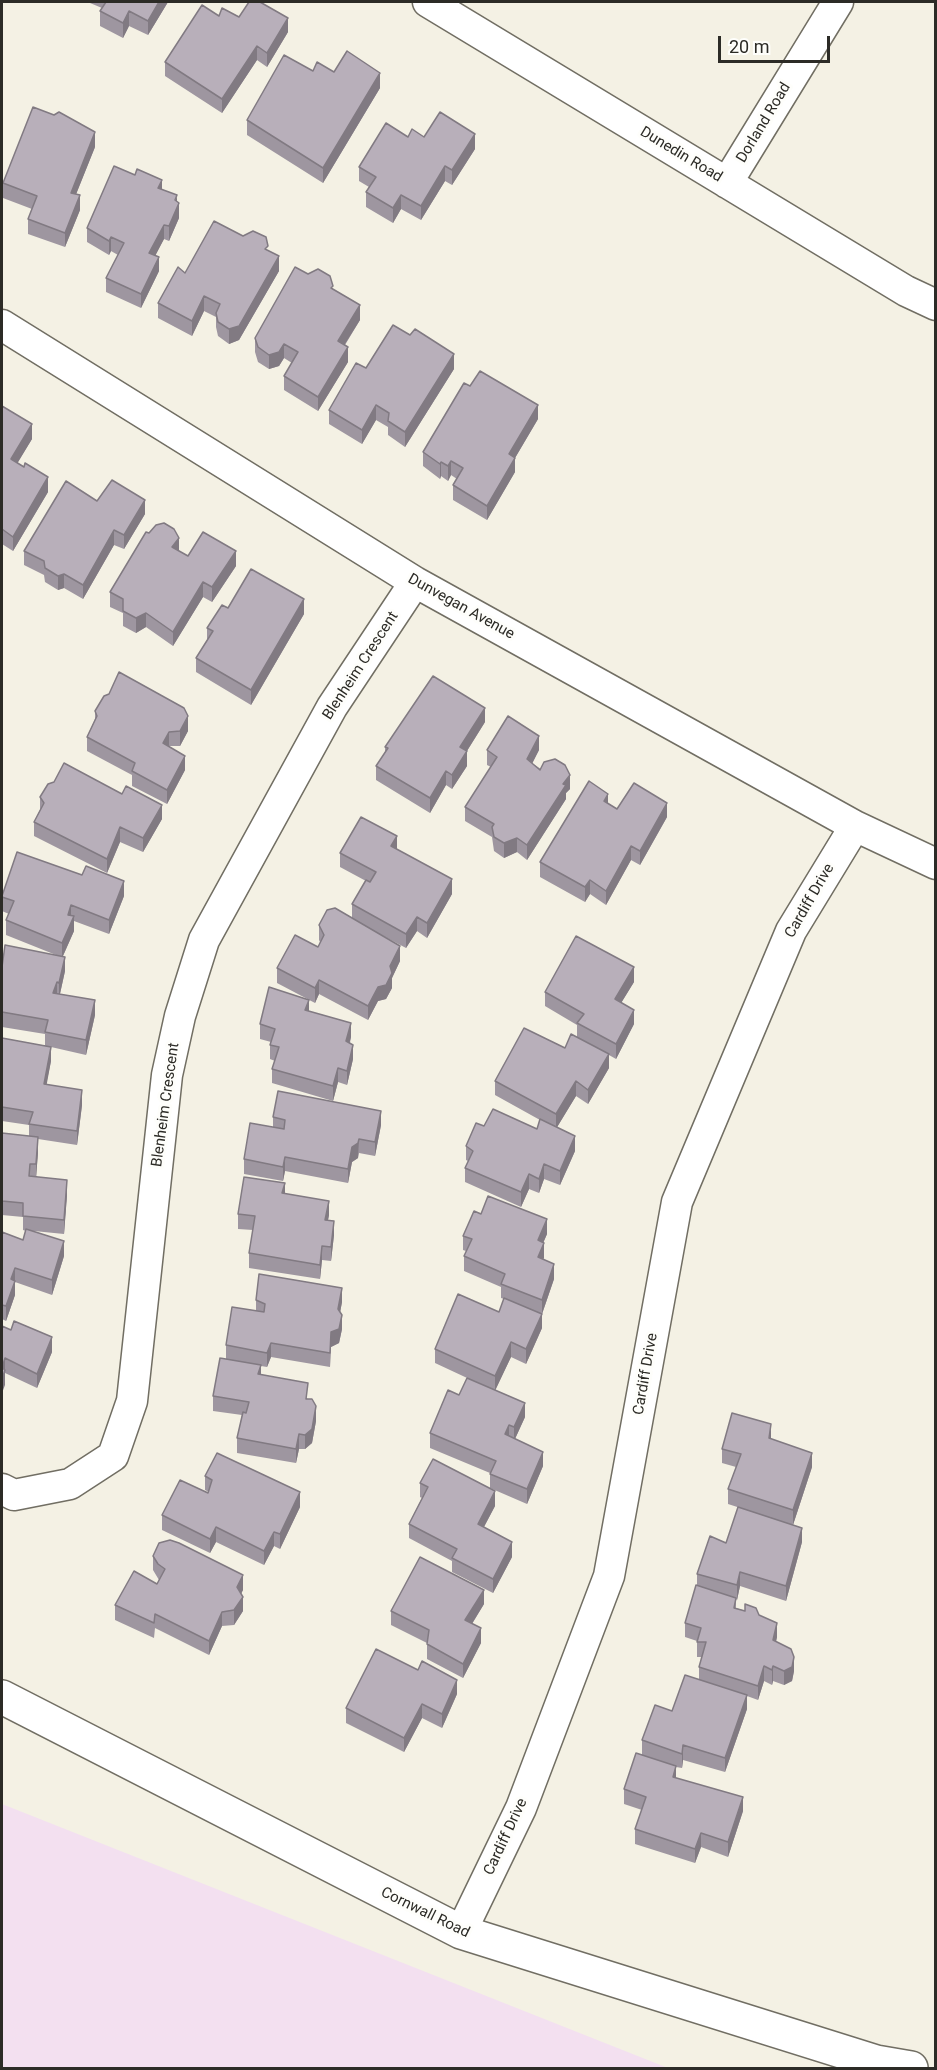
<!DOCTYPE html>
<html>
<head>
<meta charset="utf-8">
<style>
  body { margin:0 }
  #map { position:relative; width:937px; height:2070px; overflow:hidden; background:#f4f1e4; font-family:Roboto,sans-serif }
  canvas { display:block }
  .frame { position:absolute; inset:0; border:3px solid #2c2b26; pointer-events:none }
  .scale { position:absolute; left:718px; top:36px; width:112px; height:27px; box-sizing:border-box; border:3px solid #2c2b26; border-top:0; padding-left:8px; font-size:18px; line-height:21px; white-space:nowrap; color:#2c2b26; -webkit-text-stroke:4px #fefefb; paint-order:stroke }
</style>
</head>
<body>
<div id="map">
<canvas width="937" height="2070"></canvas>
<div class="frame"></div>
<div class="scale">20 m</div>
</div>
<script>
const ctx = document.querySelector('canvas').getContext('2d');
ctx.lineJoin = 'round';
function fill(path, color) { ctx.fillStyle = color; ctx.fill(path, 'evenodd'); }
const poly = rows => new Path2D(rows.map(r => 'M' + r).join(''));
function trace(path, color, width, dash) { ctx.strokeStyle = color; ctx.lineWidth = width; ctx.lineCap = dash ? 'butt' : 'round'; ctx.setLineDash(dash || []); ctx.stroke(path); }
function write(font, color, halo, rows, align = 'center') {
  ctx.font = font + ' Roboto,sans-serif'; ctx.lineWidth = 6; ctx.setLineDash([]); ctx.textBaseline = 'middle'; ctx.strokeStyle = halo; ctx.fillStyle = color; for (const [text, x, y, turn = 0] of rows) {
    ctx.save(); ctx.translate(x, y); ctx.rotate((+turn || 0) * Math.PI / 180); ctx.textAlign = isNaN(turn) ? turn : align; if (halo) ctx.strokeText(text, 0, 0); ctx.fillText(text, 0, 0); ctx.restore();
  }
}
const industrial = poly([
  [2,1804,668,2068,2,2068]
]);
const street = poly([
  [428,2,906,291,936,305],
  [727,183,838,2],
  [2,325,415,582,855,826,936,864],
  [2,1489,14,1495,70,1484,113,1456,132,1401,167,1075,180,1016,204,940,332,707,415,582],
  [461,1932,521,1808,609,1576,677,1202,791,931,855,826]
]);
const secondary = poly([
  [2,1697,461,1932,876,2062,911,2068]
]);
const wall = poly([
  [90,2,168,2,148,35,129,26,123,38,100,26,100,11,102,8,90,3],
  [219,16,239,17,288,32,267,67,257,60,222,113,165,76,165,62],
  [334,72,380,88,323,183,247,135,247,120],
  [408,137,424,137,475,149,452,185,445,181,421,220,401,209,393,223,366,207,366,192,369,187,359,181,359,167],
  [95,147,76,194,80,210,65,247,28,234,28,219,32,209,3,198,3,183],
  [162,189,177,202,179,218,169,241,164,239,155,255,159,271,141,308,106,292,106,278,118,255,111,251,109,255,87,242,87,228],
  [268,251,279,271,239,340,229,344,218,336,216,327,216,317,204,311,192,336,158,318,158,303,185,273],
  [333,289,360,320,345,345,348,362,318,411,284,390,284,376,292,363,284,358,279,366,269,369,258,362,255,352,255,338],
  [366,368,454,369,405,447,388,435,388,427,376,420,362,444,329,424,329,410],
  [2,406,32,439,17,463,48,492,13,551,2,544],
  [538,419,515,458,515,472,487,520,453,500,453,485,457,479,451,475,448,481,441,476,440,479,423,466,423,452],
  [97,501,145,514,124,549,114,545,83,599,64,588,58,590,45,582,44,575,24,565,24,551],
  [149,533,188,556,236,566,212,602,203,597,173,646,146,627,136,633,123,626,123,613,110,607,110,592],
  [228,608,304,614,251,705,196,672,196,658,207,641,207,628],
  [95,711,188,731,180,746,169,746,185,770,167,804,132,786,132,775,87,751,87,737,95,719],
  [485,722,467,751,467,766,452,789,446,785,430,813,376,780,376,766,385,753,385,747],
  [487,750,539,750,532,763,570,789,566,793,566,799,527,860,517,852,504,858,494,851,492,837,465,821,465,807,491,767,487,765],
  [122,794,162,819,143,852,120,842,107,873,34,836,34,822,40,810,40,797],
  [608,803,617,809,667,817,640,865,631,860,606,905,590,894,585,902,540,877,540,862],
  [397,850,452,894,427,938,417,931,406,948,372,930,400,961,392,978,392,988,386,999,378,1001,368,1020,319,994,315,1003,277,983,277,968,318,947,320,942,319,940,319,925,352,918,352,904,366,881,340,867,340,853],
  [2,896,124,896,109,934,74,921,74,931,63,956,65,971,60,994,95,1015,86,1055,51,1047,51,1061,46,1085,82,1105,77,1145,38,1139,38,1152,36,1177,67,1195,64,1234,34,1231,64,1256,52,1295,15,1282,15,1295,6,1321,2,1319,2,1232,23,1240,26,1231,23,1230,23,1217,2,1215,2,1133,29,1136,29,1125,2,1121,2,1038,45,1046,45,1034,2,1027,2,967,56,955,6,935,6,920,9,914,2,911],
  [634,982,621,1003,634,1024,616,1059,609,1055,609,1068,588,1104,576,1096,557,1127,575,1151,560,1185,544,1179,539,1193,529,1189,521,1207,465,1182,465,1168,468,1161,466,1160,466,1146,484,1126,537,1129,540,1120,495,1095,495,1081,565,1048,577,1038,577,1025,545,1006,545,992],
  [309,1011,351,1037,350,1043,353,1059,347,1085,338,1082,333,1101,272,1083,272,1069,275,1061,270,1059,270,1045,271,1042,260,1039,260,1024],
  [273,1117,381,1125,375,1156,359,1153,358,1158,352,1162,348,1183,285,1171,283,1181,244,1174,244,1159,273,1127],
  [285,1194,329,1215,328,1220,334,1235,331,1261,322,1260,320,1279,249,1268,249,1253,253,1230,238,1229,238,1214],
  [481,1214,547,1234,543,1243,543,1259,554,1279,542,1314,542,1328,526,1364,511,1357,495,1390,525,1417,515,1439,543,1466,527,1504,490,1488,490,1473,430,1448,430,1433,459,1395,480,1384,435,1363,435,1349,499,1312,504,1299,501,1298,501,1287,464,1271,464,1256,466,1251,463,1250,463,1236],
  [256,1300,342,1302,340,1312,342,1329,339,1343,331,1347,330,1367,271,1357,267,1367,261,1366,261,1375,308,1399,316,1421,312,1443,305,1449,299,1449,296,1463,237,1453,237,1438,242,1415,213,1411,213,1396,226,1359,226,1345,256,1311],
  [2,1326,52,1352,37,1388,5,1373,5,1385],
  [771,1439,812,1467,793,1525,728,1504,728,1489,736,1467,722,1463,722,1449],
  [205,1476,300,1507,280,1549,274,1546,264,1565,216,1542,210,1553,162,1530,162,1515,208,1493,209,1492,205,1490],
  [420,1483,495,1506,484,1527,512,1557,493,1593,452,1572,452,1561,409,1538,409,1524,422,1498,420,1497],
  [802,1542,786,1601,740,1586,737,1600,736,1599,736,1608,759,1615,777,1637,776,1641,794,1671,792,1681,784,1685,773,1681,772,1685,764,1681,758,1700,747,1696,747,1709,725,1772,683,1760,682,1768,676,1767,676,1778,743,1811,728,1857,701,1847,695,1863,635,1844,635,1829,642,1810,624,1804,624,1789,642,1755,642,1740,672,1711,699,1680,699,1667,702,1657,697,1657,697,1641,685,1637,685,1623,697,1585,697,1574,726,1543],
  [153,1556,243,1590,241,1594,243,1611,234,1625,222,1626,209,1655,155,1628,154,1638,115,1620,115,1605,157,1584,159,1580,153,1570],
  [484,1604,472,1624,481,1643,463,1678,427,1659,427,1643,391,1625,391,1611],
  [457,1694,442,1728,422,1718,404,1752,346,1723,346,1708]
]);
const shadedWall = poly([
  [159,2,168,2,148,35,148,21],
  [129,11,129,26,123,38,123,23],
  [288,18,288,32,267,67,267,53],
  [257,46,257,60,222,113,222,99],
  [380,73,380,88,323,183,323,168],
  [3,78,3,92,2,98,2,84],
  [95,132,95,147,71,207,71,193],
  [475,134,475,149,452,185,452,170],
  [445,166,445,181,421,220,421,206],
  [162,180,162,195,158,188],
  [80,195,80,210,65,247,65,233],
  [177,195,177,208,179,203,179,218,169,241,169,226],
  [401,195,401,209,393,223,393,208],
  [164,225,164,239,149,268,149,253],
  [111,237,111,251,109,255,109,241],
  [279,256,279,271,239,340,229,344,229,329],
  [159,257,159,271,141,308,141,294],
  [204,296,204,311,192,336,192,321],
  [360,305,360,320,338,355,338,341],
  [284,344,284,358,279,366,269,369,269,355],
  [348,347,348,362,318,411,318,397],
  [454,354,454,369,405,447,405,432],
  [376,405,376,420,362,444,362,430],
  [538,405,538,419,515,458,515,472,487,520,487,506,509,454],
  [32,424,32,439,11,474,11,459],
  [451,461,451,475,448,481,448,466],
  [441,462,441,476,440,479,440,464],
  [48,477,48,492,13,551,13,537],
  [145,500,145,514,124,549,124,535],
  [114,530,114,545,83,599,83,585],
  [179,538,179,553,172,547],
  [236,551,236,566,212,602,212,587],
  [64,574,64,588,58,590,58,576],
  [203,582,203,597,173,646,173,632],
  [304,599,304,614,251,705,251,690],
  [146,613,146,627,136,633,136,618],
  [485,708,485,722,460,762,460,747],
  [188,716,188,731,180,746,180,731],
  [169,732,169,746,163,743],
  [539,736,539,750,527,774,527,759],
  [467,751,467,766,452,789,452,775],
  [185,756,185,770,167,804,167,790],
  [446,771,446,785,430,813,430,798],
  [570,775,570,789,566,793,566,799,527,860,527,845,563,784],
  [608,794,608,809,604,801],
  [667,803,667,817,640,865,640,851],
  [162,805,162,819,143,852,143,838],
  [120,827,120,842,107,873,107,859],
  [397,836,397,851,391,846],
  [517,838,517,852,504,858,504,843],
  [631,846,631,860,606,905,606,891],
  [452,879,452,894,427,938,427,923],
  [590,880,590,894,585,902,585,887],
  [124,881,124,896,109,934,109,920],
  [71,905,71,920,68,915],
  [74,916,74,931,62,958,62,943],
  [417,917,417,931,406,948,406,934],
  [400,946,400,961,392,978,392,988,386,999,378,1001,368,1020,368,1006,390,966],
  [65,957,65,971,59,998,59,983],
  [634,967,634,982,615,1013,615,999],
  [319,980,319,994,315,1003,315,988],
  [57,982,57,996,53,993],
  [95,1000,95,1015,86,1055,86,1040],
  [309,1000,309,1014,305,1010],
  [634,1010,634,1024,616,1059,616,1044],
  [351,1023,351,1037,346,1055,346,1041],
  [353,1045,353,1059,347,1085,347,1071],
  [51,1047,51,1061,44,1099,44,1084],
  [609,1054,609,1068,588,1104,588,1090],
  [338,1068,338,1082,333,1101,333,1086],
  [576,1081,576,1096,556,1129,556,1114],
  [82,1090,82,1105,77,1145,77,1131],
  [381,1111,381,1125,375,1156,375,1142],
  [575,1136,575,1151,560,1185,560,1171],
  [38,1137,38,1152,36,1179,36,1164],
  [359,1139,358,1158,352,1162,348,1183,348,1169,352,1147],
  [285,1157,285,1171,283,1181,283,1167],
  [544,1164,544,1179,539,1193,539,1179],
  [529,1174,529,1189,521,1207,521,1192],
  [67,1180,67,1195,64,1234,64,1220],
  [285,1183,285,1197,282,1193],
  [329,1201,329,1215,325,1235,325,1220],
  [547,1219,547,1234,538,1255,538,1240],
  [334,1221,334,1235,331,1261,331,1247],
  [64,1241,64,1256,52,1295,52,1280],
  [544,1243,544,1258,538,1272,538,1257],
  [322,1246,322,1260,320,1279,320,1265],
  [554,1264,554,1279,542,1314,542,1328,526,1364,526,1349,542,1314,542,1300],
  [15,1268,15,1295,6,1321,6,1306,11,1279],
  [342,1288,342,1302,338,1324,338,1309],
  [342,1315,342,1329,339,1343,331,1347,330,1367,331,1332],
  [52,1337,52,1352,37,1388,37,1374],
  [511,1342,511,1357,495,1391,495,1376],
  [271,1343,271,1357,267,1367,267,1353],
  [5,1358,5,1385,2,1393,2,1368],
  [261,1365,261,1380,258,1374],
  [525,1403,525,1417,514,1441,514,1427],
  [316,1406,316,1421,312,1443,305,1449,305,1435],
  [771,1424,771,1439,769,1438],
  [509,1425,509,1439,505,1434],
  [299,1434,299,1449,296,1463,296,1449],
  [543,1452,543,1466,527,1504,527,1489],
  [812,1453,812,1467,793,1525,793,1510],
  [495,1491,495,1506,478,1538,478,1524],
  [300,1492,300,1507,280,1549,280,1534],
  [216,1527,216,1542,210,1553,210,1539],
  [802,1528,802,1542,786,1601,786,1586],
  [274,1532,274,1546,264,1565,264,1551],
  [512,1542,512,1557,493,1593,493,1579],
  [740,1572,740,1586,737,1600,737,1585],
  [243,1575,243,1590,237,1601,237,1587],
  [484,1590,484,1604,465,1635,465,1620],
  [243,1597,243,1611,234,1625,234,1610],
  [222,1612,222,1626,209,1655,209,1641],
  [777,1623,777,1637,773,1655,773,1640],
  [481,1628,481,1643,463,1678,463,1664],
  [794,1657,794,1671,792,1681,784,1685,784,1671],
  [764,1666,764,1681,758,1700,758,1686],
  [773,1666,773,1681,772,1685,772,1670],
  [457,1680,457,1694,442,1728,442,1714],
  [747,1695,747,1709,725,1772,725,1758],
  [422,1704,422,1718,404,1752,404,1738],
  [683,1745,683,1760,682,1768,682,1754],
  [676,1766,676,1781,673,1777],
  [743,1797,743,1811,728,1857,728,1842],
  [701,1833,701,1847,695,1863,695,1849]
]);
const building = poly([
  [106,2,159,2,148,21,129,11,123,23,100,11,106,2],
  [249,2,260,2,288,18,267,53,257,46,222,99,165,62,202,5,219,16,222,8,239,17,249,2],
  [347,51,380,73,323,168,247,120,284,55,313,71,317,62,334,72,347,51],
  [33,107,54,115,59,112,95,132,71,193,80,195,65,233,28,219,37,196,3,183,33,107],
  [440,112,475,134,452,170,445,166,421,206,401,195,393,208,366,192,376,177,359,167,386,123,408,137,412,129,424,137,440,112],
  [114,166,135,175,137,169,162,180,158,188,177,195,175,200,179,203,169,226,164,225,149,253,159,257,141,294,106,278,124,243,111,237,109,241,87,228,114,166],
  [214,221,243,236,253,231,266,237,268,246,265,249,279,256,239,326,229,329,218,322,216,313,220,304,204,296,192,321,158,303,178,267,185,273,214,221],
  [295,267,308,274,318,269,330,276,333,286,331,288,360,305,338,341,348,347,318,397,284,376,298,352,284,344,279,352,269,355,258,347,255,338,295,267],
  [393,325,410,335,415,329,454,354,405,432,388,421,389,413,376,405,362,430,329,410,356,363,366,368,393,325],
  [480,371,538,405,509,454,515,458,487,506,453,485,463,468,451,461,448,466,441,462,440,464,423,452,464,383,470,386,480,371],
  [2,406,32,424,11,459,24,467,25,463,48,477,13,537,2,529,2,406],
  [112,480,145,500,124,535,114,530,83,585,64,574,58,576,45,568,44,561,24,551,66,481,97,501,112,480],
  [164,523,174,529,179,538,172,547,188,556,203,532,236,551,212,587,203,582,173,632,146,613,136,618,123,611,123,599,110,592,146,532,149,533,156,525,164,523],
  [251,569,304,599,251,690,196,658,213,631,207,628,222,605,228,608,251,569],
  [119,672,184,708,188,716,180,731,169,732,163,743,185,756,167,790,132,771,135,763,87,737,97,716,95,711,104,696,109,694,119,672],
  [433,676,485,708,460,747,467,751,452,775,446,771,430,798,376,766,388,748,385,747,433,676],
  [508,716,539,736,527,759,540,770,544,762,555,759,565,765,570,775,563,784,566,785,527,845,517,838,504,843,494,837,492,827,494,824,465,807,497,757,487,750,508,716],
  [64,763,122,794,126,786,162,805,143,838,120,827,107,859,34,822,44,803,40,797,48,784,54,782,64,763],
  [589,781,608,794,604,801,617,809,634,783,667,803,640,851,631,846,606,891,590,880,585,887,540,862,589,781],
  [361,817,397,836,391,846,452,879,427,923,417,917,406,934,352,904,366,880,370,882,376,872,340,853,361,817],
  [17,852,82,875,86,866,124,881,109,920,71,905,68,915,74,916,62,943,6,920,14,901,2,897,2,896,17,852],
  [335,908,400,946,390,966,392,973,386,985,378,987,368,1006,319,980,315,988,277,968,295,935,318,947,324,935,319,925,327,910,335,908],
  [576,936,634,967,615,999,634,1010,616,1044,577,1023,584,1014,545,992,576,936],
  [5,945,65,957,59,983,57,982,53,993,95,1000,86,1040,45,1032,48,1020,2,1012,2,967,5,945],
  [269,987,309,1000,305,1010,351,1023,346,1041,353,1045,347,1071,338,1068,333,1086,272,1069,279,1047,270,1045,275,1029,260,1024,269,987],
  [524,1028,565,1048,571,1034,609,1054,588,1090,576,1081,556,1114,495,1081,524,1028],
  [2,1038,51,1047,44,1084,82,1090,77,1131,29,1124,33,1112,2,1107,2,1038],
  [278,1091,381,1111,375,1142,359,1139,358,1143,352,1147,348,1169,285,1157,283,1167,244,1159,250,1123,284,1129,285,1120,273,1117,278,1091],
  [493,1109,537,1129,540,1119,575,1136,560,1171,544,1164,539,1179,529,1174,521,1192,465,1168,473,1151,466,1146,476,1123,484,1126,493,1109],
  [2,1133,38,1137,36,1164,30,1164,29,1176,67,1180,64,1220,23,1216,23,1203,2,1201,2,1133],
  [244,1177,285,1183,282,1193,329,1201,325,1220,334,1221,331,1247,322,1246,320,1265,249,1253,255,1216,238,1214,244,1177],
  [488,1196,547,1219,538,1240,544,1243,538,1257,554,1264,542,1300,501,1284,505,1274,464,1256,472,1239,463,1236,474,1211,481,1214,488,1196],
  [26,1229,64,1241,52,1280,15,1268,11,1279,15,1281,6,1306,2,1305,2,1232,23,1240,26,1229],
  [259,1274,342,1288,338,1309,342,1315,339,1329,331,1332,330,1353,271,1343,267,1353,226,1345,232,1307,264,1312,265,1304,256,1300,259,1274],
  [458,1294,499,1312,504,1298,542,1314,526,1349,511,1342,495,1376,435,1349,458,1294],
  [14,1321,52,1337,37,1374,5,1358,2,1368,5,1370,2,1379,2,1326,11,1330,14,1321],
  [220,1358,261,1365,258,1374,308,1383,306,1399,312,1399,316,1406,312,1429,305,1435,299,1434,296,1449,237,1438,243,1412,246,1413,249,1402,213,1396,220,1358],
  [467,1378,525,1403,514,1427,509,1425,505,1434,543,1452,527,1489,490,1474,496,1461,430,1433,448,1390,459,1395,467,1378],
  [732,1413,771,1424,769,1438,812,1453,793,1510,728,1489,741,1454,722,1449,732,1413],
  [217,1453,300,1492,280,1534,274,1532,264,1551,216,1527,210,1539,162,1515,180,1480,208,1493,212,1480,205,1476,217,1453],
  [433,1459,495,1491,478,1524,512,1542,493,1579,452,1558,457,1549,409,1524,428,1487,420,1483,433,1459],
  [738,1507,802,1528,786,1586,740,1572,737,1585,697,1574,710,1536,726,1543,738,1507],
  [170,1540,179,1543,243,1575,237,1587,243,1597,234,1610,222,1612,209,1641,155,1614,154,1623,115,1605,134,1571,157,1584,165,1569,158,1564,153,1556,159,1543,170,1540],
  [420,1557,484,1590,465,1620,481,1628,463,1664,427,1644,429,1630,391,1611,420,1557],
  [696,1585,736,1598,734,1608,745,1611,745,1604,756,1608,759,1615,777,1623,773,1640,791,1649,794,1657,792,1667,784,1671,773,1666,772,1670,764,1666,758,1686,699,1667,706,1642,697,1642,701,1628,685,1623,696,1585],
  [376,1649,418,1670,422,1661,457,1680,442,1714,422,1704,404,1738,346,1708,376,1649],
  [685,1675,747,1695,725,1758,683,1745,682,1754,642,1740,655,1705,672,1711,685,1675],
  [636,1753,676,1766,673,1777,743,1797,728,1842,701,1833,695,1849,635,1829,646,1797,624,1789,636,1753]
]);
const streetNames = [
  ["Dorland Road",764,123,-59],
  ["Dunedin Road",681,155,31],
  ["Dunvegan Avenue",461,607,29],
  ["Blenheim Crescent",361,666,-57],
  ["Cardiff Drive",810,901,-60],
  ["Blenheim Crescent",166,1105,-82],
  ["Cardiff Drive",646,1374,-80],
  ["Cardiff Drive",506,1837,-65],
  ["Cornwall Road",425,1913,26]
];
fill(industrial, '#f3e0f0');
trace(street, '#716e63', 33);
trace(secondary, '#716e63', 36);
trace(street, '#fff', 30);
trace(secondary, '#fff', 33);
fill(wall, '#9e96a0');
fill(shadedWall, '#817a82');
fill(building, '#b8afba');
trace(building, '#817a82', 1.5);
write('15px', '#2c2b26', '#fefefb', streetNames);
</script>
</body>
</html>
